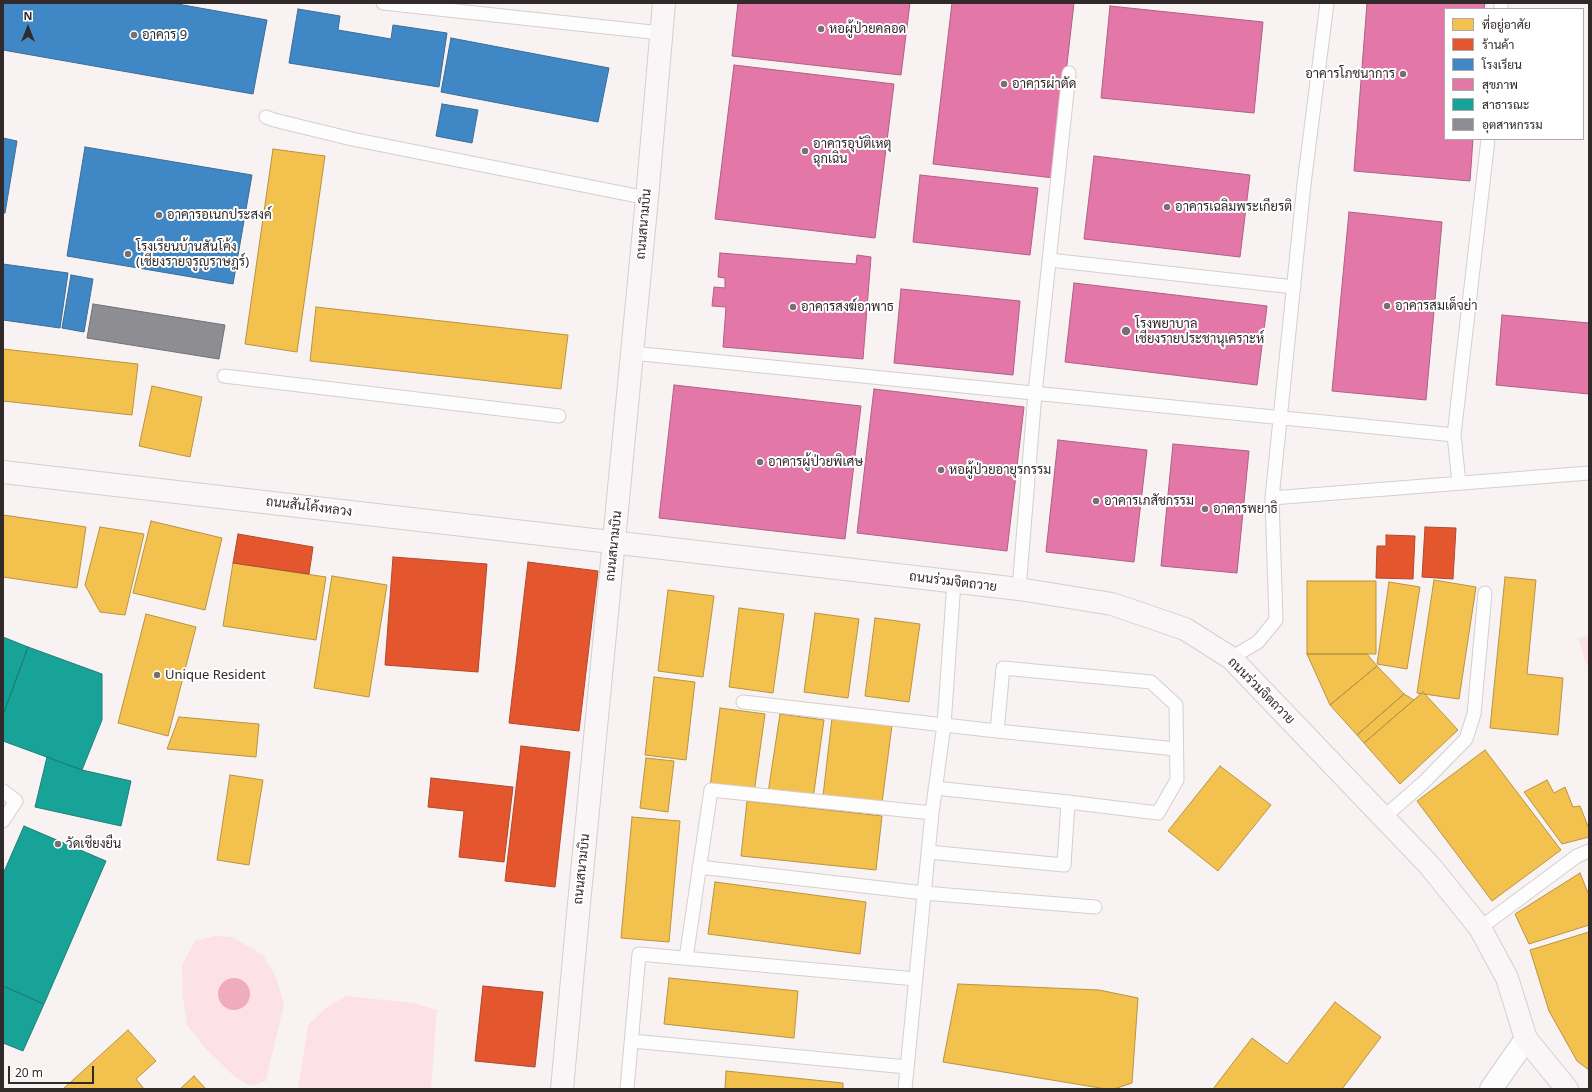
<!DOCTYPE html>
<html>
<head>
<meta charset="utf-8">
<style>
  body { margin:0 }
  #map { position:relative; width:1592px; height:1092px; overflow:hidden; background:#f8f2f2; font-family:"Noto Sans",Sarabun,sans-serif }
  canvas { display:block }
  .frame { position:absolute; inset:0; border:4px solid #31292a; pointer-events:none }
  .legend { position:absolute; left:1444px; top:8px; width:140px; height:132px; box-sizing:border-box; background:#fff; border:1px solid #ada9aa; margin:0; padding:5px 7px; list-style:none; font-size:12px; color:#31292a }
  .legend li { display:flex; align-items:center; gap:8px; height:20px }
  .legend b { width:20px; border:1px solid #ada9aa }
  .north { position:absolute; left:8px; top:8px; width:40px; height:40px; -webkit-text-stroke:3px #fff; paint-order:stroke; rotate:0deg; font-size:11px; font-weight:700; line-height:16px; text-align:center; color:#31292a }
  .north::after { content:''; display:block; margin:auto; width:14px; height:18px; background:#31292a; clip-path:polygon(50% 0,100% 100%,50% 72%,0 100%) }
  .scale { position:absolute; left:8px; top:1066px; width:86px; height:18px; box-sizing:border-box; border:2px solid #31292a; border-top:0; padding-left:5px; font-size:12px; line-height:14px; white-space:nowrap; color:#31292a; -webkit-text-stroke:3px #fff; paint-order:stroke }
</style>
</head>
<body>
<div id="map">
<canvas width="1592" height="1092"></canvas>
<div class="frame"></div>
<ul class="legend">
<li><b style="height:11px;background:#f2c14e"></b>ที่อยู่อาศัย</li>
<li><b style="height:11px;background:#e4572e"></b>ร้านค้า</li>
<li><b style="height:11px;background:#3f88c5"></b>โรงเรียน</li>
<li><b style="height:11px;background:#e377a8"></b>สุขภาพ</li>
<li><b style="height:11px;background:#17a398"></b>สาธารณะ</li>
<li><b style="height:11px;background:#8d8d92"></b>อุตสาหกรรม</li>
</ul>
<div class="north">N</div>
<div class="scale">20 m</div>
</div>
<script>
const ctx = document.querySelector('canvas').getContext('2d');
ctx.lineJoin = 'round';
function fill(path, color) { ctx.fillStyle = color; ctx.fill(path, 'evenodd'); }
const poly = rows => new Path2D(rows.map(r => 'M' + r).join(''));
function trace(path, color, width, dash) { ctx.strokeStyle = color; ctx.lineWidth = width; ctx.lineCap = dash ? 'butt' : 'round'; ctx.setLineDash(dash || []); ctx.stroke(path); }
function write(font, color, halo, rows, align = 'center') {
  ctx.font = font + ' "Noto Sans",Sarabun,sans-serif'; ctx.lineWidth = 4; ctx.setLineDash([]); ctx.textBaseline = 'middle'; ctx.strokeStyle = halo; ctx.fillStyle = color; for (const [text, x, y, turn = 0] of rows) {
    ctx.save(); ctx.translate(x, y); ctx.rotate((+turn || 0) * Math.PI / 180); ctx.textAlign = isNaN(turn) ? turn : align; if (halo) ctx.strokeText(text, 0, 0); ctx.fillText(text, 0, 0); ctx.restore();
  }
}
const green = poly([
  [1589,635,1589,667,1586,664,1578,638],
  [215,936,232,937,263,955,276,977,284,1004,266,1081,250,1086,234,1076,204,1047,187,1025,183,999,182,965,195,941],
  [346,996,413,1003,437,1010,431,1089,298,1089,308,1025,326,1008]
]);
const water = poly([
  '218 994a16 16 0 1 1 32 0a16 16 0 1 1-32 0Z'
]);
const homes = poly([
  [273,149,325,156,297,352,245,344,273,149],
  [316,307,568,335,561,389,310,361,316,307],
  [3,349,138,364,132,415,3,401,3,349],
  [152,386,202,397,190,457,139,446,152,386],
  [3,515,86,527,77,588,3,577,3,515],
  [151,521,222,538,205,610,133,593,151,521],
  [100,527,144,534,125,615,100,612,85,585,100,527],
  [233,563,326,577,316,640,223,626,233,563],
  [332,576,387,585,369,697,314,688,332,576],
  [1505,577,1536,580,1527,674,1563,678,1558,735,1490,728,1505,577],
  [1434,580,1476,587,1459,699,1417,693,1434,580],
  [1307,581,1376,581,1376,654,1307,654,1307,581],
  [1389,582,1420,587,1407,669,1377,664,1389,582],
  [668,590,714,596,703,677,658,671,668,590],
  [739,608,784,614,773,693,729,687,739,608],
  [815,613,859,619,848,698,804,692,815,613],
  [146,614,196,627,168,736,118,723,146,614],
  [875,618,920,624,909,702,865,696,875,618],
  [1307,654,1367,654,1377,666,1330,705,1307,654],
  [1377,666,1404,694,1357,735,1330,705,1377,666],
  [654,677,695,682,686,760,645,755,654,677],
  [1423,692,1458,730,1400,784,1364,743,1423,692],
  [1404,694,1414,700,1364,743,1357,735,1404,694],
  [720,708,765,714,754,793,710,787,720,708],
  [780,714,824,720,813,799,768,793,780,714],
  [179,717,259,724,256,757,167,749,179,717],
  [832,718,892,725,882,803,823,796,832,718],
  [1485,750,1561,850,1492,901,1417,801,1485,750],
  [646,758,674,761,668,812,640,808,646,758],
  [1220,766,1271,805,1218,871,1168,831,1220,766],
  [230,775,263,780,249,865,217,860,230,775],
  [1547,780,1554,793,1565,787,1573,807,1580,806,1589,829,1589,837,1562,844,1524,792,1547,780],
  [747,801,882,816,876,870,741,856,747,801],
  [632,817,680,821,669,942,621,938,632,817],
  [1580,873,1588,893,1589,892,1589,925,1529,944,1515,914,1580,873],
  [715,882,866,902,860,954,708,934,715,882],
  [1589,932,1589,1070,1577,1061,1549,1011,1530,950,1589,932],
  [669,978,798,991,794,1038,664,1024,669,978],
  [958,984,1099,990,1138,998,1132,1083,1114,1089,1106,1089,943,1062,958,984],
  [1335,1002,1381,1037,1342,1089,1213,1089,1252,1038,1287,1064,1335,1002],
  [128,1030,156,1061,136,1079,144,1089,63,1089,128,1030],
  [726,1071,843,1083,843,1089,725,1089,726,1071],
  [194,1076,206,1089,180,1089,194,1076]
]);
const shops = poly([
  [1425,527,1456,528,1453,579,1422,577,1425,527],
  [238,534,313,547,309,574,233,563,238,534],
  [1386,535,1415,536,1413,579,1376,578,1377,546,1386,546,1386,535],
  [393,557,487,564,478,672,385,665,393,557],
  [528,562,598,571,579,731,509,723,528,562],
  [521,746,570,752,555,887,505,881,521,746],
  [431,778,513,787,504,862,459,857,464,811,428,807,431,778],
  [483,986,543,992,535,1067,475,1061,483,986]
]);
const schools = poly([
  [3,3,172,3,267,20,253,94,3,50,3,3],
  [298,9,340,16,338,30,391,39,393,25,447,33,439,87,289,63,298,9],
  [451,38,609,68,598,122,441,92,451,38],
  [442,104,478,110,472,143,436,136,442,104],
  [3,138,17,141,5,213,3,213,3,138],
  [85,147,252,175,233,284,67,256,85,147],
  [3,264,68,273,60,328,3,320,3,264],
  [71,275,93,279,84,332,62,328,71,275]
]);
const health = poly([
  [738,3,910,3,901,75,732,56,738,3],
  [952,3,1074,3,1054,178,933,164,952,3],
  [1367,3,1485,3,1484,9,1445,9,1445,139,1473,139,1470,181,1354,171,1367,3],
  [1110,6,1263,22,1254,113,1101,98,1110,6],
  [734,65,894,84,875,238,715,219,734,65],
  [1094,156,1250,175,1240,257,1084,239,1094,156],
  [920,175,1038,188,1030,255,913,242,920,175],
  [1349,212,1442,222,1426,400,1332,391,1349,212],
  [720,253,856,264,857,255,871,257,863,359,723,347,726,307,712,306,714,287,725,288,725,278,718,277,720,253],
  [1074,283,1267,306,1257,385,1065,362,1074,283],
  [901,289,1020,301,1013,375,894,363,901,289],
  [1502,315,1589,323,1589,394,1496,385,1502,315],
  [674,385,861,406,845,539,659,518,674,385],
  [874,389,1024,407,1007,551,857,533,874,389],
  [1058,440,1147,450,1134,562,1046,552,1058,440],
  [1173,444,1249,451,1237,573,1161,566,1173,444]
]);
const public = poly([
  [3,637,28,647,3,715,3,637],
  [28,647,102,674,102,720,82,770,3,741,3,715,28,647],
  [47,757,82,770,131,781,121,826,35,807,47,757],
  [24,826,106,861,44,1004,3,986,3,874,24,826],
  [3,986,44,1004,23,1051,3,1043,3,986]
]);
const industry = poly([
  [93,304,225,325,219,359,87,338,93,304]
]);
const lane = poly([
  [383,3,661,33],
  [1501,9,1501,3],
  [266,117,274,120,352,139,647,198],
  [1049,260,1294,287],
  [632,353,1454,435],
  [224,376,559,416],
  [1459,483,1454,435,1488,139],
  [1272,498,1589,473],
  [1019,589,1035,393,1069,73],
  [1231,658,1258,642,1276,620,1272,498,1304,184,1327,3],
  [743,702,997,731,1003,668,1151,682,1176,705,1177,780,1158,813,1068,802,1064,865,928,852],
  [997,731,1176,749],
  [935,788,1068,802],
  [3,791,16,801,3,821],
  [1384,817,1423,783,1466,739,1474,714,1485,593],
  [699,867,924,893,1095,907],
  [1480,928,1577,856,1589,851],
  [686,958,711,790,932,813],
  [632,1041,907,1067],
  [627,1089,639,954,916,979],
  [905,1089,932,813,944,725,954,582]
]);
const street = poly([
  [1491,1089,1526,1039]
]);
const secondary = poly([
  [3,472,1019,589,1112,604,1185,629,1231,658,1430,866,1480,928,1507,978,1526,1039,1567,1089],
  [562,1089,578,914,647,198,664,3]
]);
const markers = [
  [821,29,4,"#776f70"],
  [134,35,4,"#776f70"],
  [1403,74,4,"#776f70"],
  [1004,84,4,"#776f70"],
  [805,151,4,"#776f70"],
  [1167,207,4,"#776f70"],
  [159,215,4,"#776f70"],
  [128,254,4,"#776f70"],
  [1387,306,4,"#776f70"],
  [793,307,4,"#776f70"],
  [1126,331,5,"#776f70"],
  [760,462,4,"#776f70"],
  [941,470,4,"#776f70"],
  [1096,501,4,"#776f70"],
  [1205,509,4,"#776f70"],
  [157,675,4,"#776f70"],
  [58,844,4,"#776f70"]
];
const poiNames = [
  ["หอผู้ป่วยคลอด",829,29],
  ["อาคาร 9",142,35],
  ["อาคารโภชนาการ",1395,74,"right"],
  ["อาคารผ่าตัด",1012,84],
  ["อาคารอุบัติเหตุ",813,144],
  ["ฉุกเฉิน",813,159],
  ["อาคารเฉลิมพระเกียรติ",1175,207],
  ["อาคารอเนกประสงค์",167,215],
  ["โรงเรียนบ้านสันโค้ง",136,247],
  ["(เชียงรายจรูญราษฎร์)",136,262],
  ["อาคารสมเด็จย่า",1395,306],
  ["อาคารสงฆ์อาพาธ",801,307],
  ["โรงพยาบาล",1135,324],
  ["เชียงรายประชานุเคราะห์",1135,339],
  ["อาคารผู้ป่วยพิเศษ",768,462],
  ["หอผู้ป่วยอายุรกรรม",949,470],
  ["อาคารเภสัชกรรม",1104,501],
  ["อาคารพยาธิ",1213,509],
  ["Unique Resident",165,675],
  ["วัดเชียงยืน",66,844]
];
const streetNames = [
  ["ถนนสนามบิน",644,224,-85],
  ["ถนนสันโค้งหลวง",309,507,7],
  ["ถนนสนามบิน",614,546,-84],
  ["ถนนร่วมจิตถวาย",953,582,7],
  ["ถนนร่วมจิตถวาย",1261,691,45],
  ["ถนนสนามบิน",582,869,-84]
];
fill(green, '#fce2e7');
fill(water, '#efacbb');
fill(homes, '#f2c14e');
trace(homes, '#b89343', 1);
fill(shops, '#e4572e');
trace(shops, '#ae492d', 1);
fill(schools, '#3f88c5');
trace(schools, '#3b6c96', 1);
fill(health, '#e377a8');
trace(health, '#ae6082', 1);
fill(public, '#17a398');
trace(public, '#1f7e77', 1);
fill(industry, '#8d8d92');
trace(industry, '#716f73', 1);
trace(lane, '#d6cecf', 15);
trace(street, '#d6cecf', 24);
trace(secondary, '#d6cecf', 24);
trace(lane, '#fefdfd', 13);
trace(street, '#fefdfd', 22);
trace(secondary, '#faf5f6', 22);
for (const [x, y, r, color] of markers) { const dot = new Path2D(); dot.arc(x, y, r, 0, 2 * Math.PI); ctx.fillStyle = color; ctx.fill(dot); trace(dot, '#fff', 1.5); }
write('13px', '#31292a', '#fff', poiNames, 'left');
write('13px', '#31292a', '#fff', streetNames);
</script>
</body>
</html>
